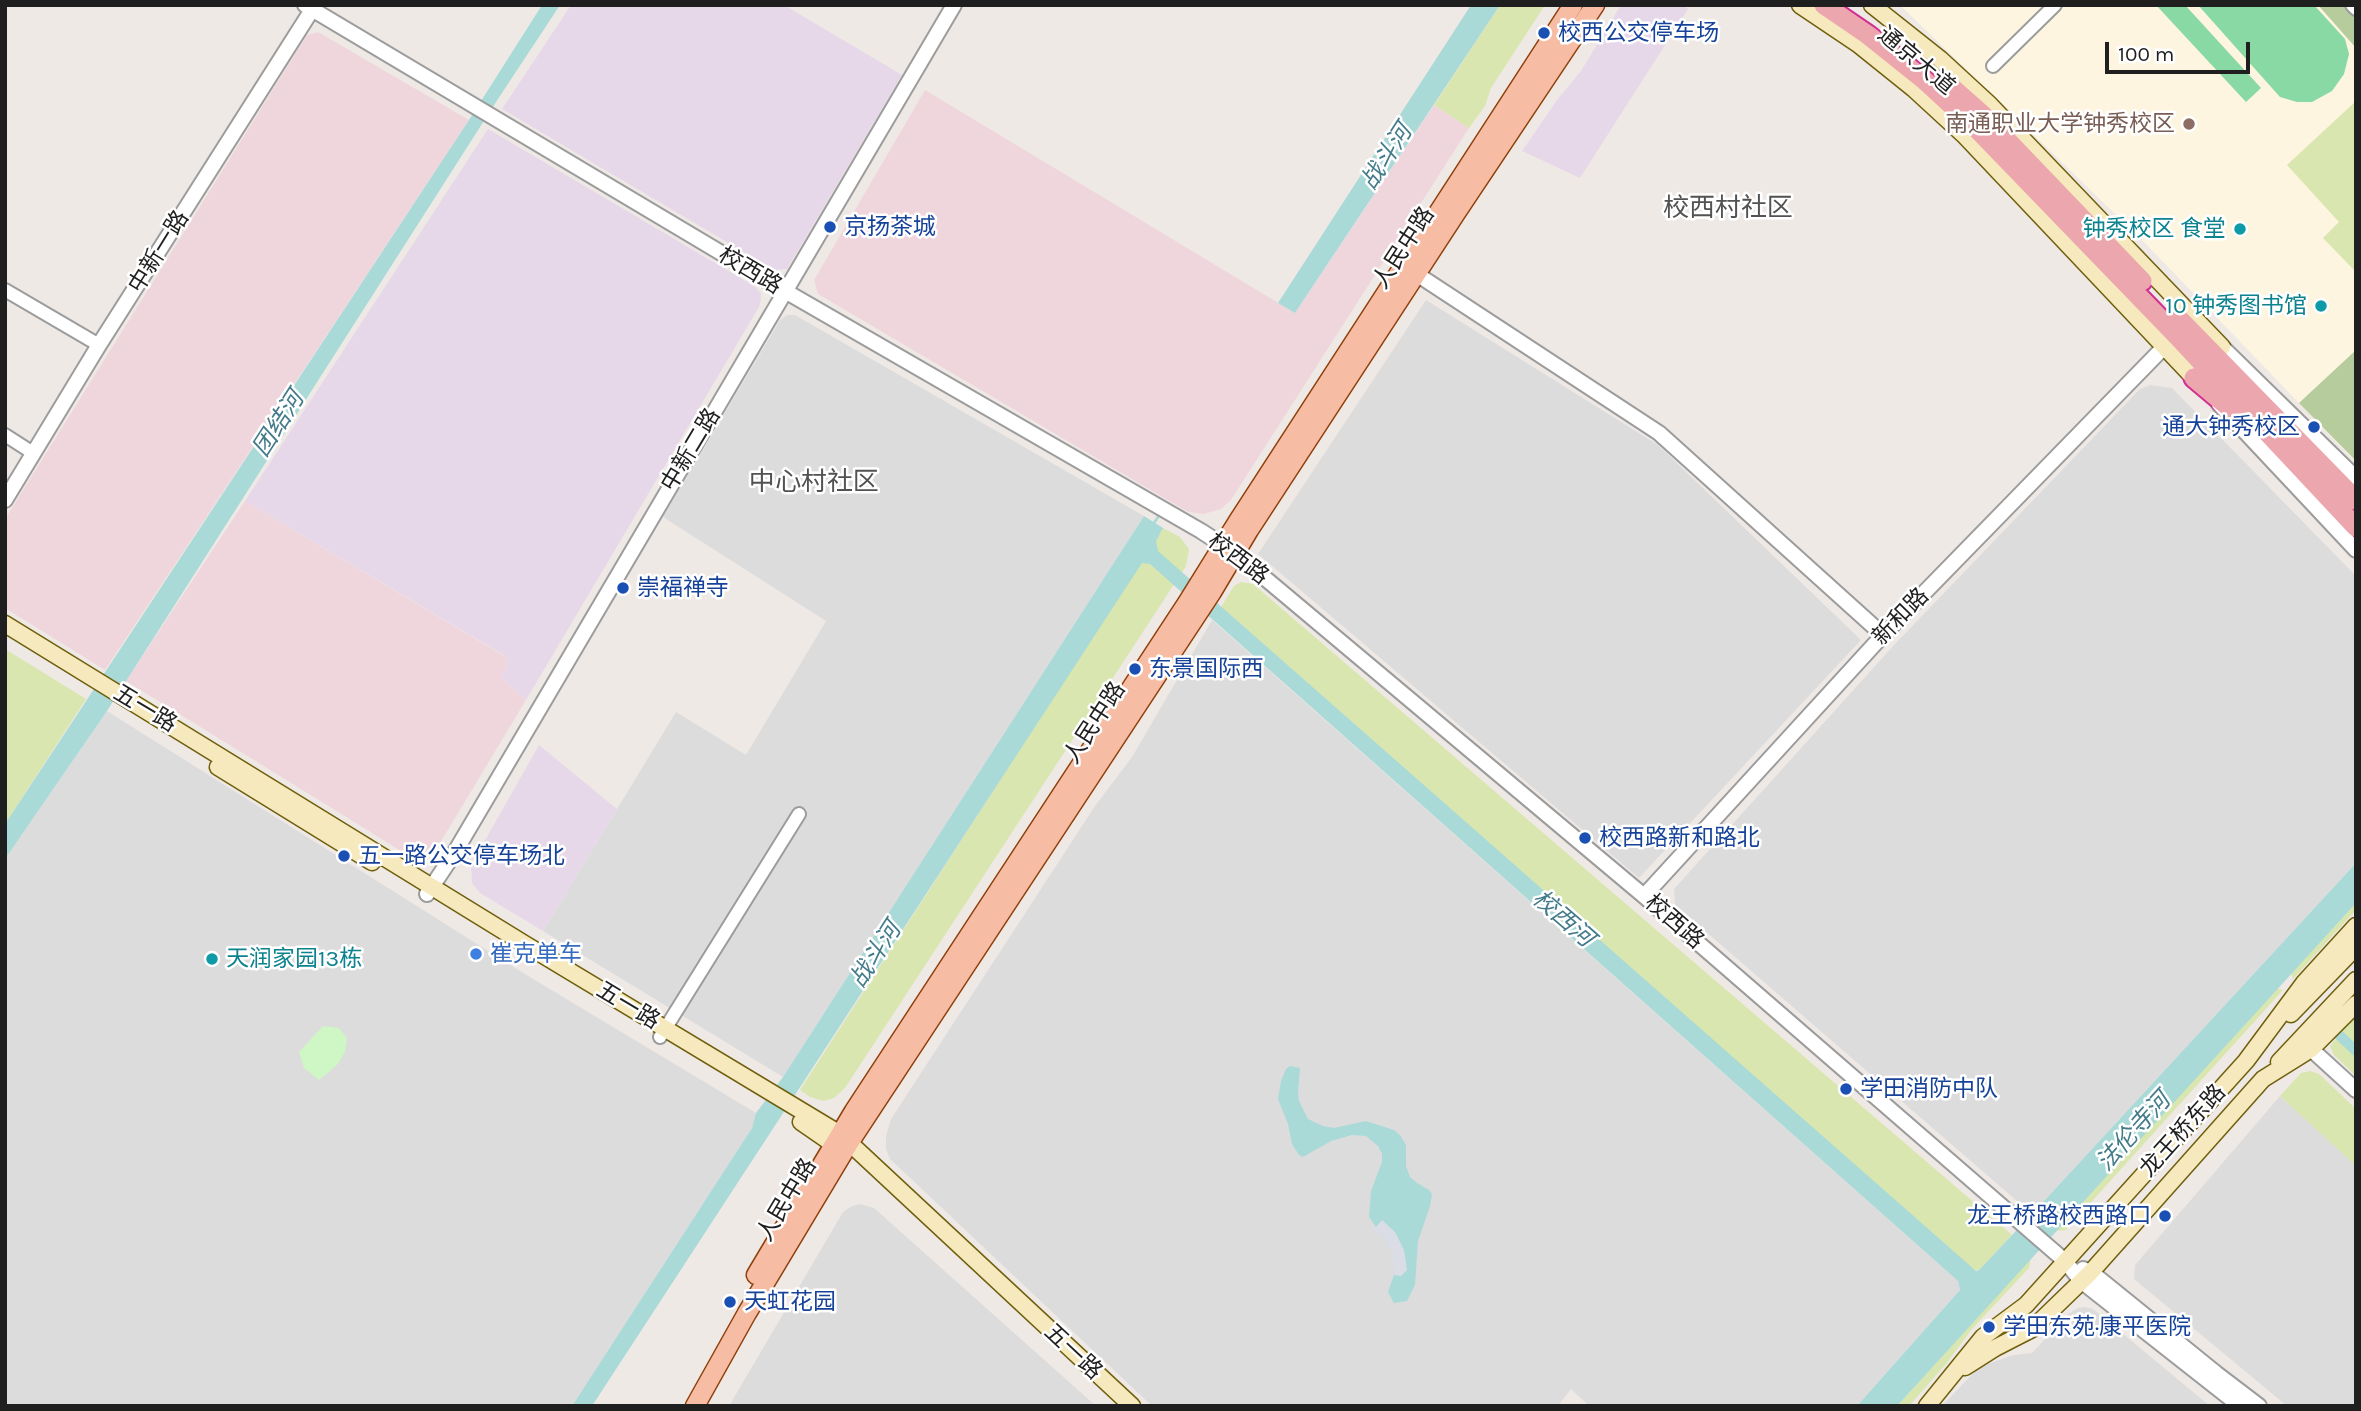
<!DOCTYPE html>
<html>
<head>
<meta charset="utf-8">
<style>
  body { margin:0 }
  #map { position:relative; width:2361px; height:1411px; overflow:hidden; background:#efe9e6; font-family:Karla,sans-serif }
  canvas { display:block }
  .frame { position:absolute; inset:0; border:7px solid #1f1f1f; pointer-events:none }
  .scale { position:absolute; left:2105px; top:42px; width:145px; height:32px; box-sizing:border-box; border:4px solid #1f1f1f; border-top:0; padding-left:9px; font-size:21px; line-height:24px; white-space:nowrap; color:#1f1f1f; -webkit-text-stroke:5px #fff; paint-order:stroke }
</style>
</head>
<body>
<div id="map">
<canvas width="2361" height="1411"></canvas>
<div class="frame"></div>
<div class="scale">100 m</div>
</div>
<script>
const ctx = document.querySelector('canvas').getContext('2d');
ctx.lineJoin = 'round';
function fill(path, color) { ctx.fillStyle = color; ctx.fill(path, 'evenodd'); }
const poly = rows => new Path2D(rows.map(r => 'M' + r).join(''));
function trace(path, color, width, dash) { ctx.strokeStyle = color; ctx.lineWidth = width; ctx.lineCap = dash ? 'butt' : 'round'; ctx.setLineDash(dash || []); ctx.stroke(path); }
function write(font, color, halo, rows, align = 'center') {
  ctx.font = font + ' Karla,"Noto Sans SC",sans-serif'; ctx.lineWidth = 5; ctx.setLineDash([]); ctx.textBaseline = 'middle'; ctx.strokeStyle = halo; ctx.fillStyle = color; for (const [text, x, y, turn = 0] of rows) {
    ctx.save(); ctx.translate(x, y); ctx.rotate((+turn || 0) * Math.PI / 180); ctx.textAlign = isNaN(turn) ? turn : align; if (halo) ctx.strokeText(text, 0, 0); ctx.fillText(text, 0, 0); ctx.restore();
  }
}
const residential = poly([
  [1426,300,1658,445,1861,640,1639,878,1258,554],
  [787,315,795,315,1144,516,783,1077,543,931,676,712,746,755,826,621,663,517,780,320],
  [2150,385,2172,388,2356,576,2356,863,2032,1214,1675,905,1674,889,1894,645,2140,389],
  [1212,620,1958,1281,1960,1290,1857,1406,1589,1406,1571,1389,1558,1406,1152,1406,890,1159,886,1149,886,1136,891,1119,1095,806,1132,757],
  [107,711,520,971,756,1113,752,1128,572,1406,5,1406,5,859],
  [2280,1096,2353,1163,2356,1162,2356,1406,2287,1406,2134,1279,2135,1265],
  [860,1204,874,1208,1096,1406,729,1406,843,1212,850,1207],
  [2085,1307,2093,1309,2210,1406,1942,1406,1979,1367,2013,1355,2032,1353,2068,1314,2078,1308]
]);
const commercial = poly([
  [318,32,469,120,105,670,5,608,5,519,307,35],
  [925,90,1295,313,1434,105,1469,128,1231,500,1221,509,1204,514,1188,512,818,294,814,280],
  [245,501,506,657,508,664,501,678,526,700,434,853,424,859,414,859,126,681]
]);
const industrial = poly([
  [571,5,784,5,902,75,787,269,774,270,502,109],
  [1621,5,1683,5,1688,9,1580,178,1522,151,1557,100,1581,71],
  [488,129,754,286,761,293,761,299,759,307,526,700,501,678,508,664,506,657,502,654,245,501],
  [539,745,617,809,543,931,480,893,472,883,471,865]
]);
const education = poly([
  [1900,5,2356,5,2356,462,2145,243]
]);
const grass = poly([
  [1500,5,1545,5,1491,88,1485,106,1469,128,1434,105],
  [2356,101,2356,272,2323,238,2339,222,2287,165],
  [1163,528,1180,537,1189,549,1186,566,845,1088,834,1098,824,1101,810,1097,800,1090],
  [1241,582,1253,584,2012,1235,1979,1270,1973,1270,1221,607,1234,586],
  [5,649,86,699,5,824],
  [2356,903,2356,910,2293,979,2291,973],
  [2276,988,2283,990,2066,1230,2056,1231],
  [2356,1015,2356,1076,2334,1055,2330,1046],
  [2310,1071,2319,1074,2356,1109,2356,1162,2354,1164,2280,1096,2301,1073],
  [2031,1257,2029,1268,1972,1329,1946,1364,1909,1406,1897,1406]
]);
const forest = poly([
  [2318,5,2356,5,2356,48],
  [2356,350,2356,461,2299,403]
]);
const park = poly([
  [323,1026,339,1028,347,1038,345,1052,338,1064,319,1080,304,1068,299,1052]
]);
const pitch = poly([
  [2156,5,2185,5,2261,88,2246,102],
  [2198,5,2314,5,2345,39,2349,54,2344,74,2332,91,2312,102,2297,102,2280,97]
]);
const plaza = poly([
  [1382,1219,1395,1232,1404,1250,1407,1270,1401,1276,1394,1275,1392,1254,1385,1239,1373,1229]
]);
const water = poly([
  [542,5,560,5,496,102,107,711,5,859,5,824,469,120],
  [1471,5,1500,5,1295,313,1278,303],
  [1144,516,1163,528,1156,541,1158,551,1976,1271,1979,1270,2032,1214,2356,863,2356,903,1897,1406,1857,1406,1960,1290,1958,1281,1150,564,1142,563,592,1406,572,1406,752,1128,756,1113,783,1077],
  [1290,1066,1300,1068,1298,1092,1299,1101,1308,1119,1323,1126,1334,1128,1366,1121,1394,1130,1400,1135,1406,1145,1406,1166,1410,1177,1417,1183,1429,1190,1432,1194,1430,1206,1418,1241,1415,1285,1407,1301,1394,1303,1388,1292,1394,1275,1401,1276,1407,1270,1404,1250,1395,1232,1382,1220,1376,1227,1369,1217,1371,1191,1382,1162,1382,1154,1378,1146,1366,1136,1352,1135,1331,1141,1303,1157,1299,1155,1292,1144,1288,1124,1278,1099,1281,1081,1286,1069]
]);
const stream = poly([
  [1152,526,1160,514]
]);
const canal = poly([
  [2338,1034,2356,1051]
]);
const minor = poly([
  [2352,5,2356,9],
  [1993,66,2055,5],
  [5,290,99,345],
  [5,435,33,453],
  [660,1037,799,814]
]);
const tertiary = poly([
  [305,5,785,291,1201,531,1235,553,1644,896,2065,1261,2081,1281,2240,1406],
  [1409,269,1659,433,1883,635],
  [2222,347,2356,478],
  [2219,404,2356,550],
  [5,500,99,345,315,5],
  [427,894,455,852,954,5],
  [1644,896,1883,635,2165,346],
  [2311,1049,2356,1090],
  [2083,1269,2091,1272,2217,1374,2259,1406]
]);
const secondary = poly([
  [1800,5,1858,44,1914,89,1964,135,2194,378],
  [1872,5,1940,59,1990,105,2222,347],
  [5,624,523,943,840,1134,1132,1406],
  [218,767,372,862],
  [2291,1014,2356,947],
  [2279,1062,2356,980],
  [801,1122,843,1151],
  [1965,1367,1995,1348,2032,1329,2091,1272,2263,1079,2311,1049,2356,1004],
  [1927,1406,1983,1337,2026,1305,2246,1061,2304,983,2356,926]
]);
const primary = poly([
  [756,1275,854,1111,1187,603,1238,521,1573,5],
  [695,1406,747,1313,849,1143,1212,592,1249,530,1456,213,1595,5]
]);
const trunk = poly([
  [1824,5,1868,35,1923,79,1972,124,2176,335,2356,527],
  [1947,83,1982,114,2142,281],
  [2178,318,2356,500],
  [2194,378,2231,409]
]);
const markers = [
  [1544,33,7,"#1a4fb4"],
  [2189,124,7,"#8d6e63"],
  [830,227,7,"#1a4fb4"],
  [2240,229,7,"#0f9aa8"],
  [2321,306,7,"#0f9aa8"],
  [2314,427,7,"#1a4fb4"],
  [623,588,7,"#1a4fb4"],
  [1135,669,7,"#1a4fb4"],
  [1585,838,7,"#1a4fb4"],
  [344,856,7,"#1a4fb4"],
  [476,954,7,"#3f7fe0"],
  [212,959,7,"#0f9aa8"],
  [1846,1089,7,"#1a4fb4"],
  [2165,1216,7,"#1a4fb4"],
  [730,1302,7,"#1a4fb4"],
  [1989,1327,7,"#1a4fb4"]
];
const transitNames = [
  ["校西公交停车场",1558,33],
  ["京扬茶城",844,227],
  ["通大钟秀校区",2300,427,"right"],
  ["崇福禅寺",637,588],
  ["东景国际西",1149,669],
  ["校西路新和路北",1599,838],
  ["五一路公交停车场北",358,856],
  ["学田消防中队",1860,1089],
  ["龙王桥路校西路口",2151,1216,"right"],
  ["天虹花园",744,1302],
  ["学田东苑·康平医院",2003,1327]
];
const streetNames = [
  ["通京大道",1916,61,40],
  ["人民中路",1404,248,-57],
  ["中新一路",159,252,-58],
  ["校西路",750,271,31],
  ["中新二路",691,450,-59],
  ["校西路",1238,559,37],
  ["新和路",1901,617,-46],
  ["五一路",145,709,31],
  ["人民中路",1095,723,-57],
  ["校西路",1674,922,41],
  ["五一路",628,1006,31],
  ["龙王桥东路",2183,1131,-48],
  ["人民中路",787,1200,-59],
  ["五一路",1073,1352,43]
];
const educationNames = [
  ["南通职业大学钟秀校区",2175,124]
];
const cultureNames = [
  ["钟秀校区 食堂",2226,229],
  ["10 钟秀图书馆",2307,306],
  ["天润家园13栋",226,959,"left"]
];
const shopNames = [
  ["崔克单车",490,954]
];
const waterNames = [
  ["战斗河",1387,157,-57],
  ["团结河",279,424,-57],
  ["校西河",1563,919,41],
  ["战斗河",876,955,-57],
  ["法伦寺河",2134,1132,-48]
];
const quarterNames = [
  ["校西村社区",1728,209],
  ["中心村社区",814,483]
];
fill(residential, '#dddcdc');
fill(commercial, '#efd6dc');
fill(industrial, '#e6d8e8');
fill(education, '#fdf5e0');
fill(grass, '#d9e6af');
fill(forest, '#b7cc9d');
fill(park, '#cff6c5');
fill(pitch, '#89d9a4');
fill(plaza, '#dadde5');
fill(water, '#a9dad7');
trace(stream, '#a9dad7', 2.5);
trace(canal, '#a9dad7', 10);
trace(minor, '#9c9c9c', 16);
trace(tertiary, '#9c9c9c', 18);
trace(secondary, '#6f5f0c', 19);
trace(primary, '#903f0a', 21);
trace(trunk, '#d03092', 23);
trace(minor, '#fff', 12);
trace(tertiary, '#fff', 14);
trace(secondary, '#f5e9bd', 16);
trace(primary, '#f6bca4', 18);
trace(trunk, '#eca7ae', 19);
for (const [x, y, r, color] of markers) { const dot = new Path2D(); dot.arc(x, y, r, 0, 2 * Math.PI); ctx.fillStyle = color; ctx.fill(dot); trace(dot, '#fff', 2.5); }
write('23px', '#164399', '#fff', transitNames, 'left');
write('23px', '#1f1f1f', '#fff', streetNames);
write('23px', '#785e54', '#fff', educationNames, 'right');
write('23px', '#0d838f', '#fff', cultureNames, 'right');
write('23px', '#366cbe', '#fff', shopNames, 'left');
write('italic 24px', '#447b8a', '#fff', waterNames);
write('26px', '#525252', '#fff', quarterNames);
</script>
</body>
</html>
